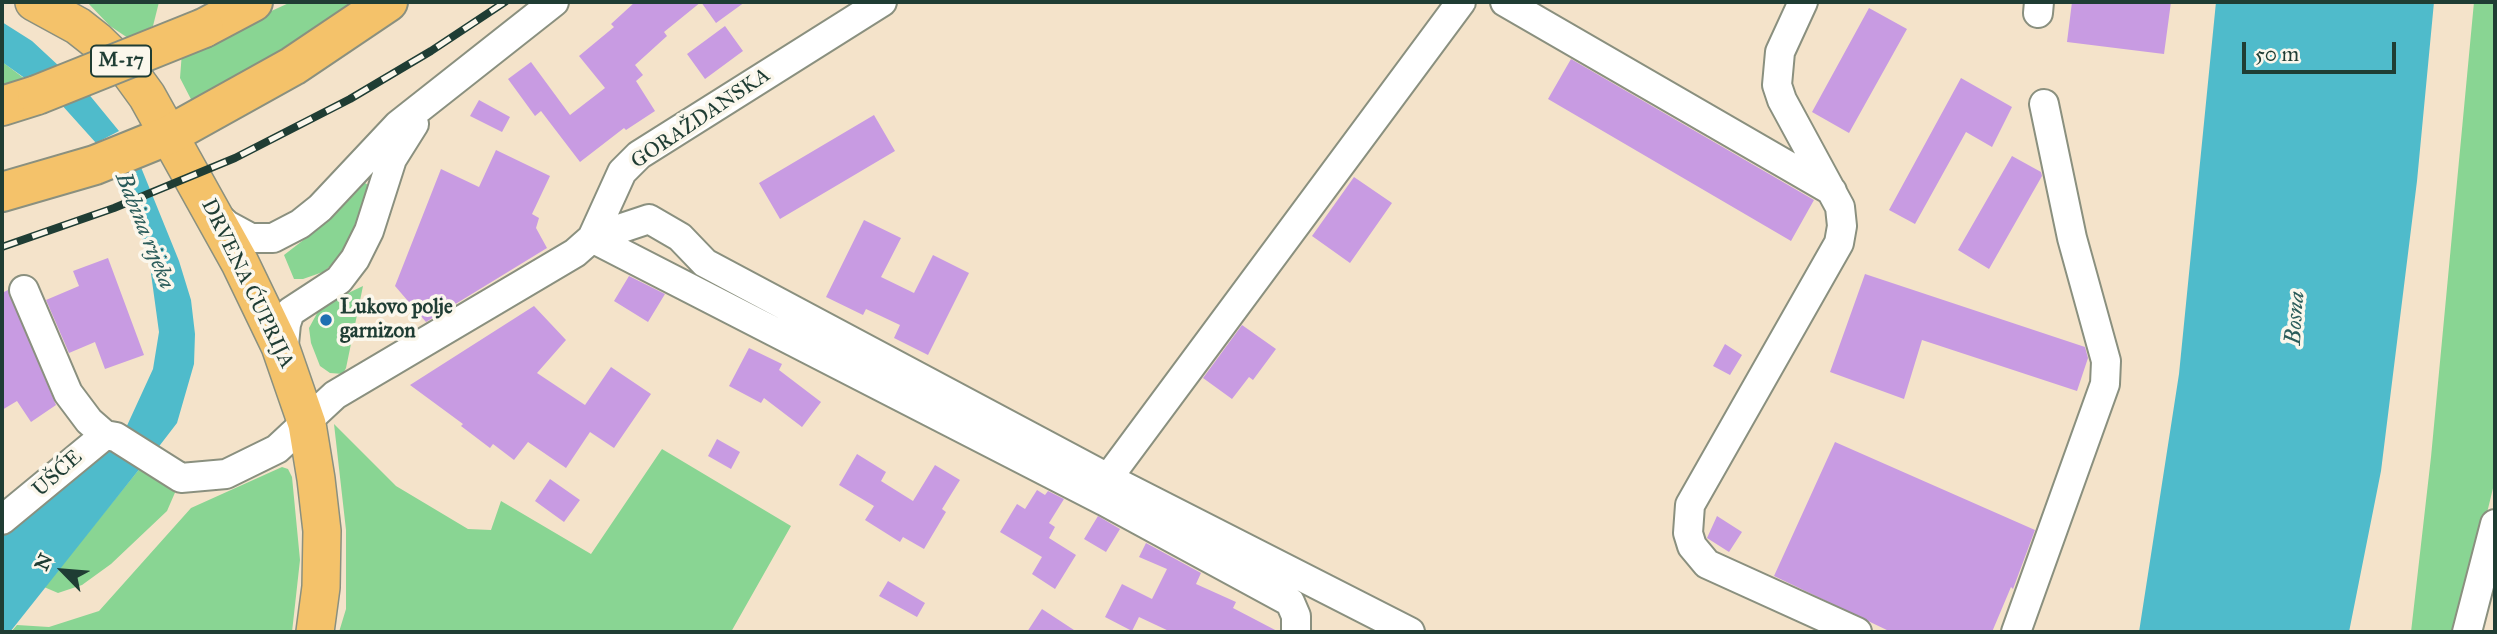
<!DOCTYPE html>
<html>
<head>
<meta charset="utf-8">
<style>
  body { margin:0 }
  #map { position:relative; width:2497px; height:634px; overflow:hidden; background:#f4e3ca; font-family:"IM FELL Great Primer",serif }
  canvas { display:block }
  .frame { position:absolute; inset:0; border:4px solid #1f3d34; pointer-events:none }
  .north { position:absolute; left:28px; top:536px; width:70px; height:70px; -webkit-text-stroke:5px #fbf7ec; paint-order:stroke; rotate:295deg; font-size:19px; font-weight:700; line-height:28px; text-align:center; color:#1f3d34 }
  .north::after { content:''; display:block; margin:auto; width:24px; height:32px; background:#1f3d34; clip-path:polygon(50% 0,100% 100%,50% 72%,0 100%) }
  .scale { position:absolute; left:2242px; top:42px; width:154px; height:32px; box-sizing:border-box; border:4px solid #1f3d34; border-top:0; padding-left:9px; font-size:21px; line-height:24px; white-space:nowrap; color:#1f3d34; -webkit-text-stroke:5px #fbf7ec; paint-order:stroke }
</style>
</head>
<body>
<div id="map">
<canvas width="2497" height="634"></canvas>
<div class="frame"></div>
<div class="north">N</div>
<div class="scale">50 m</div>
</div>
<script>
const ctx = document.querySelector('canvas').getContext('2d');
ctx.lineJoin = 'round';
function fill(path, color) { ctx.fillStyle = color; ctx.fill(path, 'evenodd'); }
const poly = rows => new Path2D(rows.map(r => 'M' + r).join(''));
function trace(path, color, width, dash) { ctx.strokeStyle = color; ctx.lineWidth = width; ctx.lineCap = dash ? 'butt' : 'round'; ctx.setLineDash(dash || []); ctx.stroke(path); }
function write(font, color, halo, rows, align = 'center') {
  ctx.font = font + ' "IM FELL Great Primer",serif'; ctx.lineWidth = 7; ctx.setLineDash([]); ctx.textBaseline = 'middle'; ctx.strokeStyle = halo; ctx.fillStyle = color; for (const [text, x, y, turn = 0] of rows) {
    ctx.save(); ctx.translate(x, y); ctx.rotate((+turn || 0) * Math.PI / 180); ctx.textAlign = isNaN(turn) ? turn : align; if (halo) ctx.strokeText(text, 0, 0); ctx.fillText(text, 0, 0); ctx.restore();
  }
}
const green = poly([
  [87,2,159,2,153,26,128,38,110,26],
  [291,2,375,2,195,107,180,78,182,52],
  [2474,2,2495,2,2495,480,2458,632,2411,632,2431,457],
  [2,62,5,64,29,82,2,92],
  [365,183,371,187,352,241,340,258,323,272,303,279,294,279,284,255,332,218],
  [363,286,346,368,343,374,330,373,320,366,311,343,309,328,321,306],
  [334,424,396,486,468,529,491,530,501,501,591,554,662,449,791,526,731,632,339,632,346,609,346,530],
  [141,467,153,478,177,488,167,511,111,564,82,585,58,593,44,587],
  [282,467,288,469,292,477,300,560,292,632,11,632,17,625,49,627,99,611,191,508]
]);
const water = poly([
  [2216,2,2434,2,2417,181,2381,471,2349,632,2139,632,2179,374],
  [2,22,32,41,87,92,119,131,96,143,60,103,2,62],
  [134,150,179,261,191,300,195,334,194,364,177,423,157,449,125,430,153,369,159,332,149,259,135,220,107,163],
  [113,439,141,467,10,632,2,632,2,533]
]);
const building = poly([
  [635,2,745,2,716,23,701,2,664,32,667,36,635,65,643,75,636,81,655,111,626,130,624,128,580,162,541,111,535,116,508,79,531,62,570,115,605,88,579,56,614,27,611,24],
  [2072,2,2171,2,2164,54,2067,42],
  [1869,8,1907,29,1849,133,1812,112],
  [725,26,743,51,705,79,687,54],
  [1571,59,1814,200,1791,241,1548,99],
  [1961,78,2012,107,1992,147,1966,132,1915,224,1889,210],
  [479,100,510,117,502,132,470,116],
  [874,115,895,151,780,219,759,183],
  [496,150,550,176,532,214,539,218,536,228,547,248,426,322,395,286,441,169,479,187],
  [2012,156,2041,172,2042,176,1989,269,1958,250],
  [1354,177,1392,203,1350,263,1312,236],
  [864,220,901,238,881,277,914,293,933,255,969,273,928,355,894,338,900,325,866,309,863,315,826,297],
  [108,258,144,355,105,369,95,342,69,353,46,300,79,286,73,271],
  [1865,274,2085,347,2088,358,2077,391,1922,340,1904,399,1830,372],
  [629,276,665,294,648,322,614,301],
  [8,290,56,405,31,422,17,401,2,410,2,293],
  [534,306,566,340,537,373,585,405,611,367,651,394,614,448,590,432,566,468,528,442,514,460,493,444,490,448,461,426,463,424,410,385],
  [1242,325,1276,349,1253,380,1249,377,1232,399,1203,378],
  [1725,344,1742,355,1730,375,1713,366],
  [749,348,782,364,779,370,821,402,802,427,764,398,761,403,729,386],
  [717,439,740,452,731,469,708,456],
  [1835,442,2035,530,2013,589,2011,587,1992,632,1891,632,1774,576],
  [857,454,886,472,881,481,913,501,935,465,960,480,942,509,946,512,924,549,903,537,900,542,865,520,874,506,839,485],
  [550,479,580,500,564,522,535,501],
  [1037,490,1045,495,1048,491,1064,499,1049,523,1055,527,1049,538,1076,555,1055,589,1032,574,1042,557,1000,532,1017,504,1025,509],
  [1098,516,1120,529,1106,552,1084,539],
  [1717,516,1742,532,1729,552,1707,538],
  [1146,543,1201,573,1196,584,1236,602,1233,608,1279,632,1171,632,1139,617,1132,631,1105,617,1122,584,1152,599,1167,569,1139,557],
  [888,581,925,603,917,617,879,596],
  [1042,609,1077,632,1027,632]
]);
const minor = poly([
  [1505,2,1832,191],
  [1803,2,1780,52,1777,85,1782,100,1840,207,1842,226,1839,243,1690,505,1688,533,1692,546,1707,564,1857,632],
  [2038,13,2039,2],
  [215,214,227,225,251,238,273,238,300,224,320,208,398,125,554,2],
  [592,238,649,219,680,237,705,263,1108,478,1410,632],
  [592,238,1104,501,1290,602,1296,616,1296,632],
  [24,290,68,393,89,421,105,435],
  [283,354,286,324,290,312,339,280,355,259,369,231,392,159,414,124],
  [1108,478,1461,2],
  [2,520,105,435,116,437,181,478,226,474,277,449,335,395,575,253,592,238,622,172,639,155,882,2],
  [2016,632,2105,384,2106,361,2072,238,2044,104],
  [2467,632,2495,524]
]);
const major = poly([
  [34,2,78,26,97,41,131,74,147,96,240,263,280,346,307,424,316,479,322,531,321,587,315,632]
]);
const highway = poly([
  [204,28,253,2],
  [2,106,37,95],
  [2,192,95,165,169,135,293,66,388,2]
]);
const rail = poly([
  [2,247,114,208,235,158,350,99,431,51,505,2]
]);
const highwayBridge = poly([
  [37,95,204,28]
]);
const markers = [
  [326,320,7,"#1f6fb2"]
];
const shields = [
  [121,61,60]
];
const shieldNames = [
  ["M-17",121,61]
];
const streetNames = [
  ["GORAŽDANSKA",701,119,-34],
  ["DRVENA ĆUPRIJA",247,284,64],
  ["UŠĆE",58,474,-42]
];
const poiNames = [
  ["Lukovo polje",340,308],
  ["garnizon",340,332]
];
const waterNames = [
  ["Babina rijeka",144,231,68],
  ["Bosna",2296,318,-86]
];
fill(green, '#89d593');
fill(water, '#4fbbcb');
fill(building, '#c89be2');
trace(minor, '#8a907f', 32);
trace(major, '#8a907f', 40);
trace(highway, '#8a907f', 42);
trace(minor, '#fff', 28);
trace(major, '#f4c26a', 37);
trace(highway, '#f4c26a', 38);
trace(rail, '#1f3d34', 8);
trace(rail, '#fbf7ec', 5, [16]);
trace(highwayBridge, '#8a907f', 42, []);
trace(highwayBridge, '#f4c26a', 38);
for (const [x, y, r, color] of markers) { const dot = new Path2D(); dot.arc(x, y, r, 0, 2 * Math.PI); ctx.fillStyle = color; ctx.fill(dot); trace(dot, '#fbf7ec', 2.5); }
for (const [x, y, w] of shields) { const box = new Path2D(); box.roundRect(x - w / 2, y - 15.5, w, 31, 5); ctx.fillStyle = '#fbf7ec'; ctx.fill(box); trace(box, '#1f3d34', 2); }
write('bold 19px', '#1f3d34', null, shieldNames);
write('21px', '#1f3d34', '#fbf7ec', streetNames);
write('bold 21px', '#1f3d34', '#fbf7ec', poiNames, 'left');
write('italic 23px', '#2b5c5a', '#fbf7ec', waterNames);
</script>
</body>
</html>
